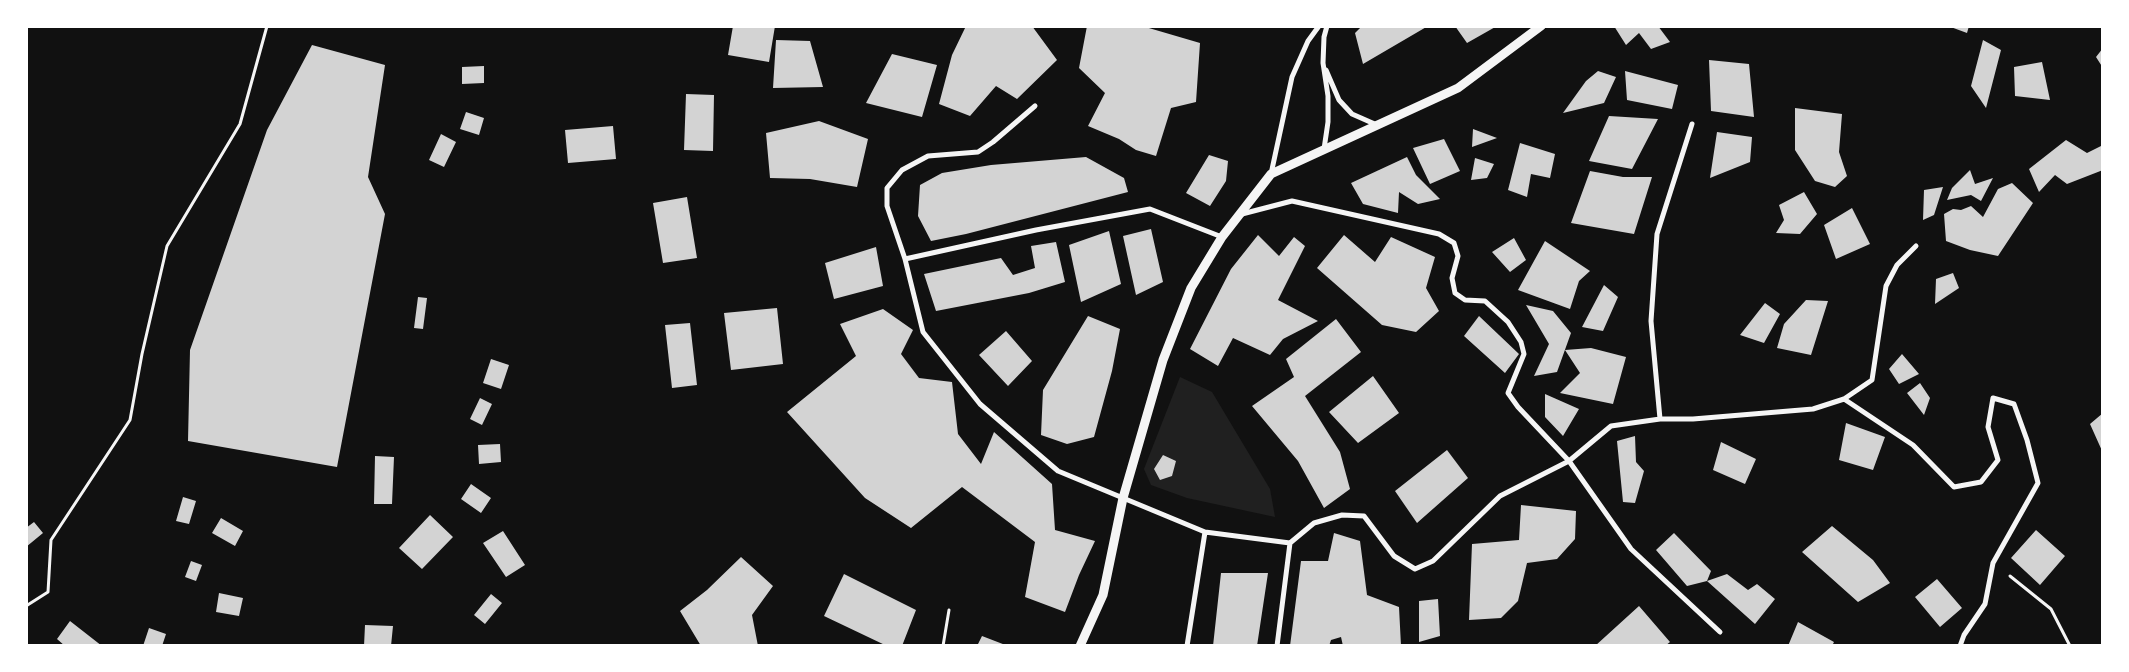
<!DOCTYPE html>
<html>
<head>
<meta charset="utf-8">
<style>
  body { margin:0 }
  #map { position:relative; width:2129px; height:672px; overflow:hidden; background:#111; font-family:"Space Grotesk",sans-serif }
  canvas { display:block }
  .frame { position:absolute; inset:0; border:28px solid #fff; pointer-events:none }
</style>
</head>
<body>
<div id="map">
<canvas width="2129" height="672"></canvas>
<div class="frame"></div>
</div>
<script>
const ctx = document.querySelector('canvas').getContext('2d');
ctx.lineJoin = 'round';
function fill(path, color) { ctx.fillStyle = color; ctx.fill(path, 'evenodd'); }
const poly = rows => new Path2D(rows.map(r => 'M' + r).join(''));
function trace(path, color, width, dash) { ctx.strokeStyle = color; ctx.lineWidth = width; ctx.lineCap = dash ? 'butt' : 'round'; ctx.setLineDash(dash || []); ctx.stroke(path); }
const green = poly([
  [1180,377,1212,392,1270,489,1275,517,1187,498,1151,485,1144,469]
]);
const building = poly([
  [733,26,775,26,769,62,728,55],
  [966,26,1032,26,1057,60,1017,99,996,86,970,116,939,104,952,55],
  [1087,26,1142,26,1200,43,1196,102,1171,108,1156,156,1136,150,1119,139,1088,126,1105,93,1079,68],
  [1362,26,1428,26,1363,64,1355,33],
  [1455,26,1497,26,1467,43],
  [1614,26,1658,26,1670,42,1651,49,1639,33,1626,45],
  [1948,26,1969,26,1967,33],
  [776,40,810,41,823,87,773,88],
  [1983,40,2001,50,1986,108,1971,86],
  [312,45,385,65,368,177,385,214,337,467,188,441,190,350,267,130],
  [2103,48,2103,68,2096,57],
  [892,54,937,65,922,117,866,103],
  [1709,60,1749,64,1754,117,1711,111],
  [2042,62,2050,100,2015,96,2014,67],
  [484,66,484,83,462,84,462,67],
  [1598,71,1616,77,1604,103,1563,113,1586,81],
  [1625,71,1678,85,1672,109,1627,100],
  [686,94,714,95,713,151,684,150],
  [1795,108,1842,114,1839,152,1847,176,1835,187,1815,181,1795,150],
  [466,112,484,118,479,135,460,129],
  [1609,116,1658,119,1632,169,1589,161],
  [819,121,868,139,857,187,810,179,770,178,766,133],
  [613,126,616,159,568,163,565,130],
  [1473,129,1497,138,1472,147],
  [1717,132,1752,137,1750,162,1710,178],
  [441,134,456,142,444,167,429,160],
  [1444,139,1460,171,1430,184,1413,148],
  [2066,140,2087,153,2103,145,2103,170,2067,184,2055,175,2039,192,2029,169],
  [1520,143,1555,154,1550,178,1531,174,1527,197,1508,190],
  [1209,155,1228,161,1226,181,1210,206,1186,193],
  [1086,157,1124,178,1128,192,966,234,931,241,918,216,920,185,942,173,991,165],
  [1407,157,1416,175,1440,199,1418,204,1399,192,1398,213,1363,204,1351,183],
  [1475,158,1494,164,1487,178,1471,180],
  [1970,170,1975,184,1993,178,1981,201,1971,195,1947,200,1952,188],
  [1590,171,1623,177,1652,177,1634,234,1571,223],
  [2012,183,2033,203,1998,256,1970,250,1946,241,1944,214,1953,209,1961,210,1971,206,1983,217,1998,189],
  [1943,187,1934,215,1923,220,1924,190],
  [1804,192,1817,214,1800,234,1776,233,1784,220,1779,205],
  [687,197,697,258,663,263,653,203],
  [1852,208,1870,244,1836,259,1824,225],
  [1151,229,1163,282,1136,295,1123,236],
  [1109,231,1121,284,1081,302,1069,245],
  [1258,235,1279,256,1294,237,1305,246,1278,300,1318,321,1283,339,1270,355,1233,338,1218,366,1190,349,1231,269],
  [1344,235,1375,262,1391,237,1435,257,1426,288,1439,311,1416,332,1382,325,1317,268],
  [1514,238,1526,260,1510,272,1492,252],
  [1545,241,1590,271,1579,281,1570,309,1518,290],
  [1056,242,1065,282,1029,293,936,311,924,274,1001,258,1013,275,1035,268,1031,246],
  [876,247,883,286,834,299,825,263],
  [1953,273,1959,288,1935,304,1936,279],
  [1604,285,1618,297,1603,331,1582,327],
  [418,297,427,298,423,329,414,328],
  [1806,300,1828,301,1811,355,1777,348,1784,324],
  [1765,303,1780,314,1764,343,1740,335],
  [1526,305,1553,311,1571,333,1557,372,1534,376,1549,344],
  [777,308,783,364,731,370,724,313],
  [883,309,913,330,901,354,919,378,952,382,958,434,981,464,994,432,1052,484,1055,530,1095,541,1079,575,1065,612,1025,597,1035,542,962,487,911,528,865,498,787,412,856,356,840,324],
  [1088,316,1120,329,1112,371,1094,437,1067,444,1041,435,1043,390],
  [1479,316,1519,354,1505,373,1464,336],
  [1336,319,1361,352,1305,396,1340,452,1350,489,1324,508,1298,461,1252,406,1294,377,1286,359],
  [690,323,697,385,672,388,665,325],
  [1006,331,1032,361,1008,386,979,355],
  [1591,348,1626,357,1613,404,1560,393,1580,373,1565,350],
  [1902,354,1919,374,1899,384,1889,369],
  [491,359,509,365,501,389,483,383],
  [1373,376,1399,413,1358,443,1329,412],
  [1920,383,1930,398,1924,415,1907,393],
  [1545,394,1579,409,1563,436,1545,417],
  [480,398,492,404,482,425,470,419],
  [2103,413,2103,453,2090,424],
  [1846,423,1885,437,1873,470,1839,460],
  [1635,436,1636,462,1644,471,1635,503,1623,502,1617,441],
  [1721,442,1756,459,1745,484,1713,470],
  [500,444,501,462,479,464,478,445],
  [1447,450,1468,478,1417,523,1395,491],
  [1163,455,1176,461,1172,476,1160,480,1154,469],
  [375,456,394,457,392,504,374,504],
  [471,484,491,498,481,513,461,499],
  [183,497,196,501,189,524,176,521],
  [1521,505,1576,511,1575,539,1557,559,1527,563,1518,601,1501,618,1469,620,1472,544,1519,540],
  [430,515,453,537,422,569,399,548],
  [221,518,243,531,235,546,212,533],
  [34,522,43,533,26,547,26,528],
  [1832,526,1873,560,1890,583,1858,602,1802,552],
  [2036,530,2065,556,2040,585,2011,558],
  [503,531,525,565,506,577,483,543],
  [1334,533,1360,541,1367,595,1399,607,1401,646,1343,646,1341,637,1331,640,1329,646,1290,646,1301,561,1328,561],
  [1674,533,1711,571,1707,581,1687,586,1656,550],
  [741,557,773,586,752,615,758,646,701,646,680,611,707,590],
  [191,561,202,565,196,581,185,577],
  [1221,573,1268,573,1257,646,1213,646],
  [844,574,916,610,902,646,887,646,824,616],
  [1727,574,1748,590,1757,584,1775,599,1755,624,1707,581],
  [1937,579,1962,608,1940,627,1915,597],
  [219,593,243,598,239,616,216,612],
  [491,594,502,603,485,624,474,615],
  [1438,599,1440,636,1419,642,1419,601],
  [1639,606,1670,642,1665,646,1595,646],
  [70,621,102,646,65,646,57,639],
  [1798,622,1834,642,1832,646,1788,646],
  [365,625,393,626,391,646,364,646],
  [149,628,166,634,162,646,143,646],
  [982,636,1008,646,977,646]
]);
const path = poly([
  [2010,576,2051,609,2070,646],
  [26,606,48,592,51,540,130,420,142,354,167,246,240,124,267,26],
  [943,646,949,610]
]);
const minor = poly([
  [1326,70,1339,100,1352,114,1377,125],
  [1035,106,993,142,978,152,928,156,902,170,887,188,887,206,905,259,923,332,980,404,1058,471,1205,532,1187,646],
  [1324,149,1328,122,1328,96,1323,63,1324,37,1327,26],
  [1271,174,1292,77,1308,41,1319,26],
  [1242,214,1292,201,1439,234,1454,243,1458,256,1452,278,1455,293,1465,300,1485,301,1508,322,1521,342,1524,354,1508,393,1518,407,1569,461,1631,549,1720,632],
  [905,259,1036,230,1150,209,1222,237],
  [1844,399,1913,445,1954,487,1981,482,1998,460,1988,427,1993,398,2014,404,2027,440,2038,483,1993,563,1985,604,1964,635,1960,646],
  [1660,419,1651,321,1657,234,1692,124],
  [1205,532,1290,543],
  [1277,646,1290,543,1314,523,1342,515,1364,516,1394,556,1415,569,1433,561,1500,496,1569,461,1611,426,1660,419,1693,419,1813,409,1844,399,1872,380,1886,286,1897,265,1916,246]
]);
const tertiary = poly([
  [1080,646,1103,595,1123,498,1163,360,1191,288,1222,237,1271,174,1458,88,1541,26]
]);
fill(green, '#202020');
fill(building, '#d3d3d3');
trace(path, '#f5f5f5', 3);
trace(minor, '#f5f5f5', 5);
trace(tertiary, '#f5f5f5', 9);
</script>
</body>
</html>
